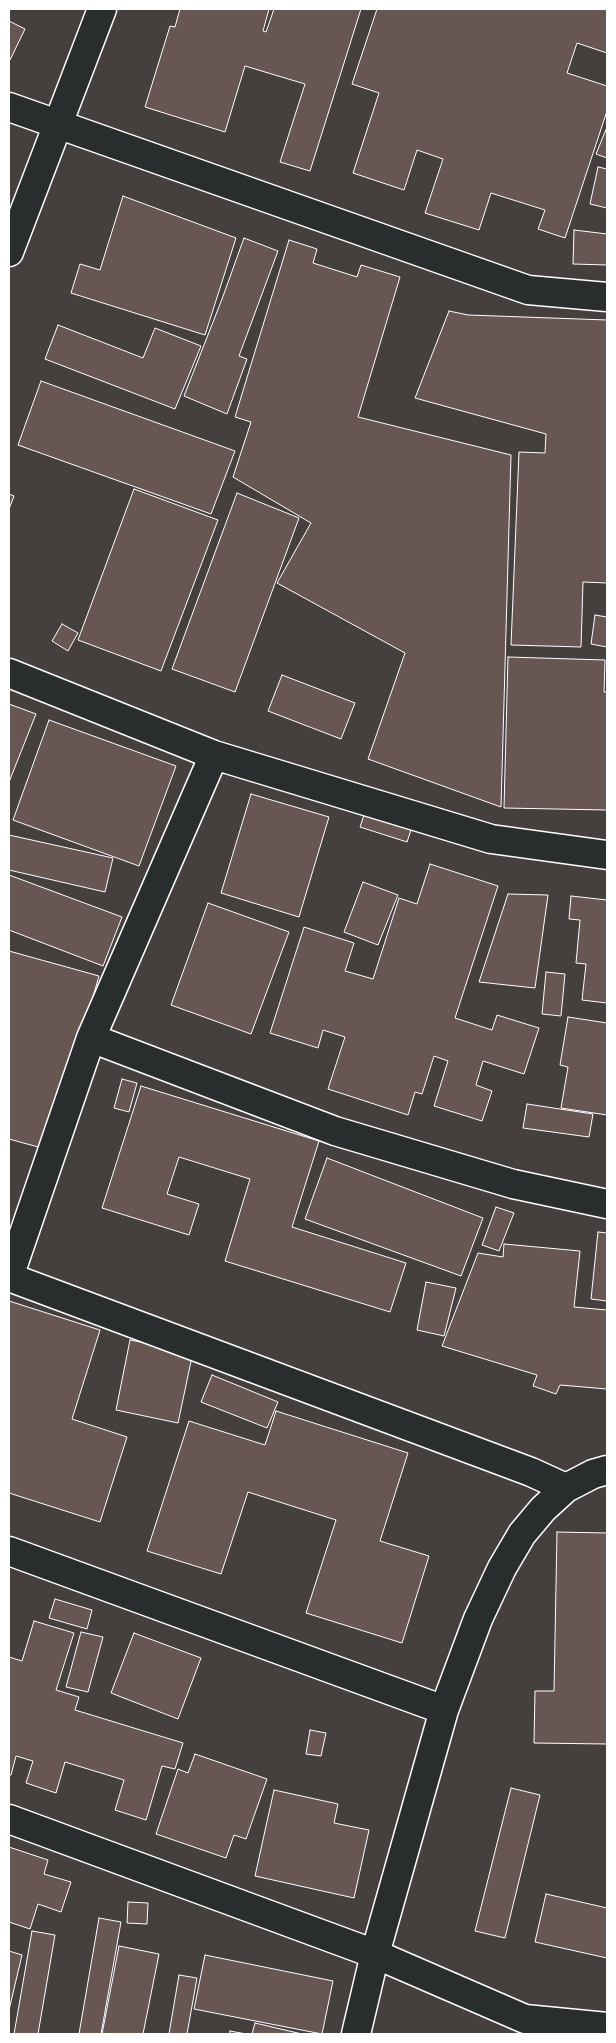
<!DOCTYPE html>
<html>
<head>
<meta charset="utf-8">
<style>
  body { margin:0 }
  #map { position:relative; width:616px; height:2043px; overflow:hidden; background:#363535; font-family:Itim,sans-serif }
  canvas { display:block }
  .frame { position:absolute; inset:0; border:10px solid #fff; pointer-events:none }
</style>
</head>
<body>
<div id="map">
<canvas width="616" height="2043"></canvas>
<div class="frame"></div>
</div>
<script>
const ctx = document.querySelector('canvas').getContext('2d');
ctx.lineJoin = 'round';
function fill(path, color) { ctx.fillStyle = color; ctx.fill(path, 'evenodd'); }
const poly = rows => new Path2D(rows.map(r => 'M' + r).join(''));
function trace(path, color, width, dash) { ctx.strokeStyle = color; ctx.lineWidth = width; ctx.lineCap = dash ? 'butt' : 'round'; ctx.setLineDash(dash || []); ctx.stroke(path); }
const built = poly([
  [9,9,607,9,607,2034,9,2034]
]);
const building = poly([
  [180,9,269,9,263,31,266,32,274,9,361,9,310,171,280,162,305,84,245,66,225,132,145,107,170,26,175,27,180,9],
  [377,9,607,9,607,53,577,43,567,73,607,86,607,111,565,238,538,229,545,210,491,193,479,230,425,213,443,159,417,150,404,190,353,173,379,93,352,84,377,9],
  [9,21,25,29,10,60,9,60,9,21],
  [607,127,607,158,596,154,607,127],
  [598,167,607,169,607,208,590,204,598,167],
  [123,196,236,238,205,335,71,293,80,264,100,270,123,196],
  [574,230,607,234,607,265,573,264,574,230],
  [244,238,278,251,239,356,247,359,227,414,184,396,222,299,244,238],
  [289,240,317,249,313,263,357,277,361,265,400,277,358,417,511,455,501,807,368,759,405,653,277,583,311,523,233,477,251,422,235,417,289,240],
  [449,311,468,315,607,320,607,583,583,582,581,647,511,645,519,452,545,453,546,434,415,398,449,311],
  [58,325,143,358,155,328,201,346,175,409,45,359,58,325],
  [41,381,235,451,211,514,18,445,41,381],
  [134,489,218,520,161,671,78,640,134,489],
  [237,493,299,518,235,692,172,669,237,493],
  [9,494,14,496,9,509,9,494],
  [595,615,607,617,607,647,591,644,595,615],
  [62,624,78,633,68,651,52,641,62,624],
  [508,657,605,660,604,692,607,692,607,810,504,808,508,657],
  [282,675,355,703,341,739,268,711,282,675],
  [9,704,36,714,9,782,9,704],
  [49,720,176,766,139,866,13,820,49,720],
  [251,794,329,817,299,917,221,893,251,794],
  [365,812,412,827,407,842,360,827,365,812],
  [9,835,113,858,105,892,9,870,9,835],
  [430,864,498,886,455,1018,492,1030,497,1015,539,1028,524,1074,483,1061,476,1085,492,1091,482,1121,434,1106,448,1061,434,1056,422,1094,415,1092,408,1115,328,1089,345,1037,323,1030,318,1048,270,1033,304,927,354,943,345,971,373,979,399,898,417,904,430,864],
  [9,875,122,917,103,966,9,930,9,875],
  [363,882,398,895,378,945,344,932,363,882],
  [508,894,548,895,535,988,479,982,508,894],
  [571,896,607,900,607,1003,582,1000,586,964,576,963,580,920,569,919,571,896],
  [208,903,289,932,251,1034,171,1005,208,903],
  [9,951,99,976,49,1150,9,1139,9,951],
  [546,972,565,974,561,1016,542,1014,546,972],
  [568,1017,607,1023,607,1115,561,1108,568,1067,560,1065,568,1017],
  [122,1079,137,1083,129,1112,114,1108,122,1079],
  [141,1086,319,1141,292,1227,406,1263,390,1312,225,1261,250,1179,179,1157,167,1194,199,1204,189,1235,102,1208,141,1086],
  [527,1104,593,1114,589,1137,523,1128,527,1104],
  [327,1158,483,1218,461,1276,305,1219,327,1158],
  [496,1207,514,1213,499,1251,482,1245,496,1207],
  [598,1232,607,1233,607,1301,591,1299,598,1232],
  [504,1244,580,1251,574,1307,607,1310,607,1389,560,1385,556,1394,533,1386,537,1375,442,1346,478,1253,503,1257,504,1244],
  [426,1282,456,1288,444,1336,417,1330,426,1282],
  [9,1301,100,1330,72,1419,127,1437,100,1522,9,1493,9,1301],
  [130,1340,193,1352,178,1423,116,1410,130,1340],
  [212,1375,278,1402,267,1428,201,1402,212,1375],
  [276,1411,408,1453,380,1541,429,1556,402,1643,306,1613,336,1520,248,1492,221,1574,147,1551,189,1421,265,1445,276,1411],
  [557,1532,607,1533,607,1744,534,1743,535,1691,554,1691,557,1532],
  [55,1599,92,1610,87,1629,49,1618,55,1599],
  [34,1621,74,1633,56,1690,79,1697,75,1710,183,1743,175,1769,162,1766,146,1820,115,1810,124,1780,65,1762,56,1793,26,1783,33,1761,16,1756,11,1775,9,1775,9,1657,22,1661,34,1621],
  [81,1632,103,1637,88,1692,66,1687,81,1632],
  [134,1633,201,1658,178,1719,111,1693,134,1633],
  [310,1730,326,1733,321,1756,306,1754,310,1730],
  [195,1754,267,1779,246,1839,234,1835,226,1858,156,1834,178,1769,188,1773,195,1754],
  [511,1788,540,1795,505,1938,475,1931,511,1788],
  [274,1790,338,1804,334,1823,369,1830,354,1898,255,1876,274,1790],
  [9,1847,48,1860,44,1874,71,1882,61,1912,38,1904,30,1929,9,1922,9,1847],
  [546,1894,607,1908,607,1958,535,1942,546,1894],
  [128,1902,148,1903,147,1924,127,1923,128,1902],
  [99,1918,121,1922,101,2034,79,2034,99,1918],
  [32,1931,55,1935,38,2034,14,2034,32,1931],
  [119,1946,159,1954,143,2034,102,2034,119,1946],
  [9,1951,22,1955,9,2010,9,1951],
  [205,1955,333,1981,322,2034,194,2009,205,1955],
  [179,1975,197,1978,187,2034,169,2034,179,1975],
  [255,2023,302,2034,252,2034,255,2023],
  [230,2031,246,2034,230,2034,230,2031]
]);
const minor = poly([
  [9,107,528,290,607,297],
  [9,252,102,9],
  [9,673,214,755,491,839,607,855],
  [91,1038,335,1131,513,1184,607,1204],
  [9,1277,531,1472,566,1488],
  [9,1277,91,1038,214,755],
  [9,1551,444,1710],
  [9,1819,375,1954,525,2019,607,2027],
  [356,2034,375,1954,444,1710,478,1619,502,1568,522,1534,543,1509,566,1488,593,1474,607,1470]
]);
fill(built, '#453f3e');
fill(building, '#685652');
trace(building, '#fff', 1);
trace(minor, '#fff', 31);
trace(minor, '#2a2d2e', 28);
</script>
</body>
</html>
